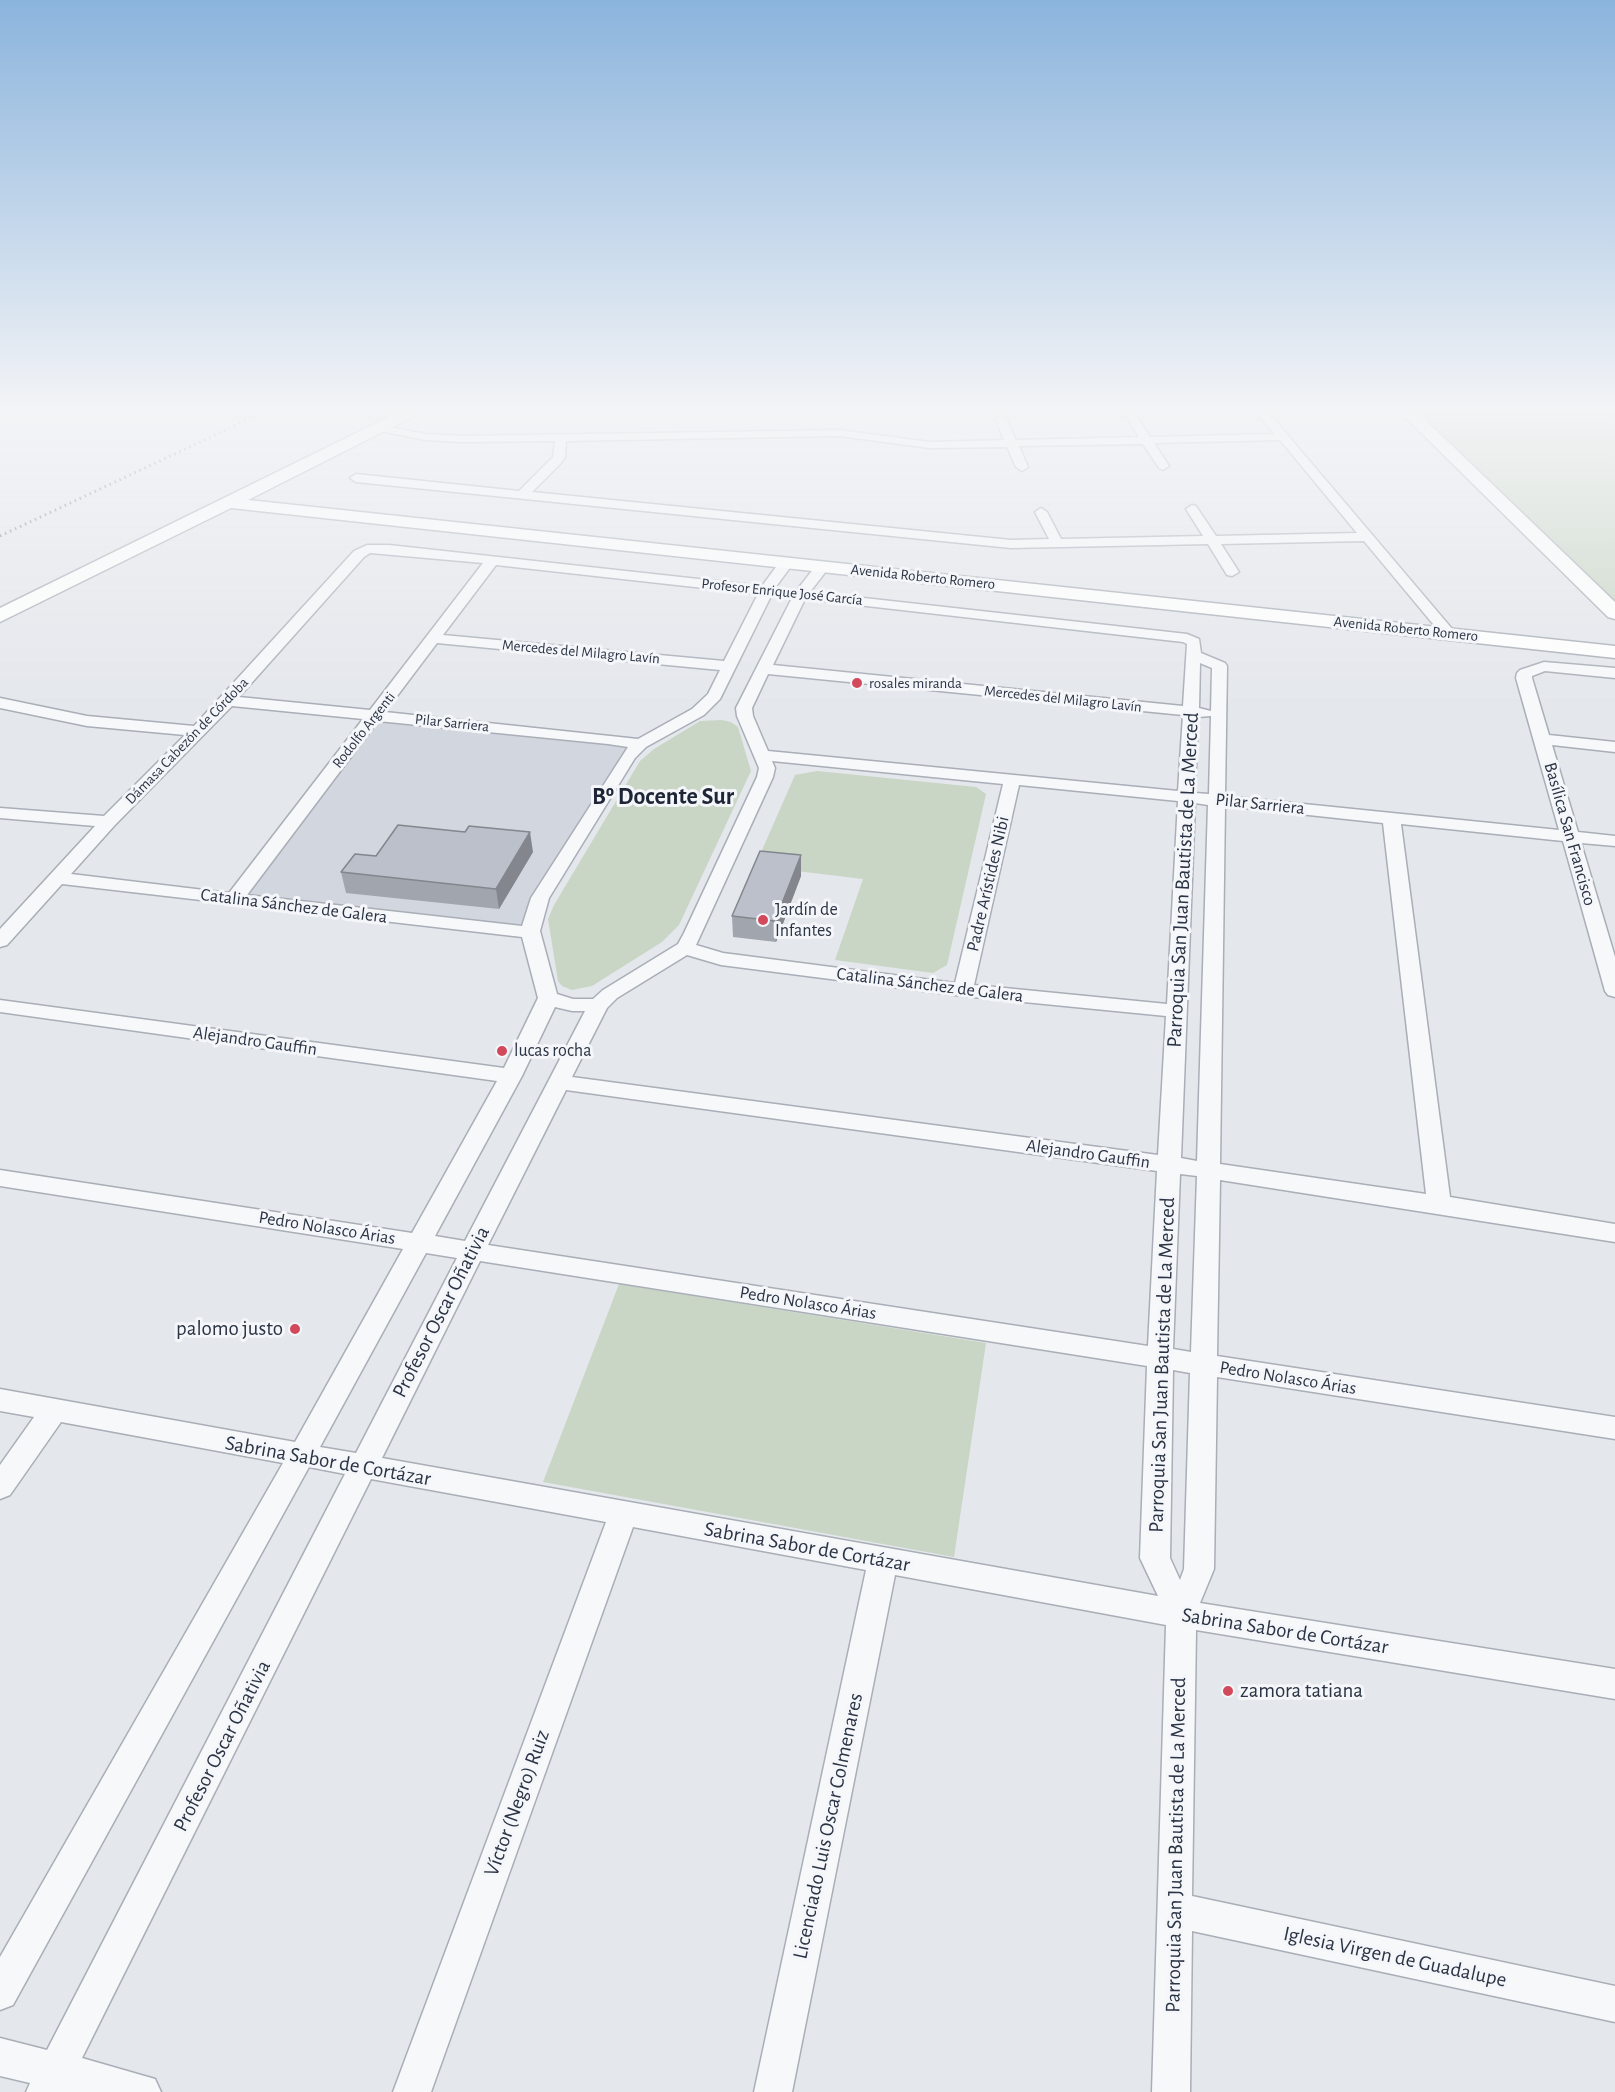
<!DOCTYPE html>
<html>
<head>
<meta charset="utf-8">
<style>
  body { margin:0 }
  canvas { display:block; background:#e4e7ec }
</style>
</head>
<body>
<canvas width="1615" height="2092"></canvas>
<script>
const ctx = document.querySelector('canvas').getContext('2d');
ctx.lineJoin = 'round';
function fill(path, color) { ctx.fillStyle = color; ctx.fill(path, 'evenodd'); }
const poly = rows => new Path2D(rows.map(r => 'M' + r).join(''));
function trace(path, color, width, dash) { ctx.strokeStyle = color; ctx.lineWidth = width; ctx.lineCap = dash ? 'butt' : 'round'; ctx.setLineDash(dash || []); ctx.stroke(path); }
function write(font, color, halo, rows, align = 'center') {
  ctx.font = font + ' "Alegreya Sans",sans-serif'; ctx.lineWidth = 6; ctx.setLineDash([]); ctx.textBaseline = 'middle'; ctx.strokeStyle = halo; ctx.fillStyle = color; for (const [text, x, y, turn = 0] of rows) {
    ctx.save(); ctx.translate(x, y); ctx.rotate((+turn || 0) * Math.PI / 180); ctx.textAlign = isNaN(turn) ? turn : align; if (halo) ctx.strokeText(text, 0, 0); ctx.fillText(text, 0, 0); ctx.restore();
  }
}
const built = poly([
  [376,716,639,745,628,755,530,931,234,898]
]);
const green = poly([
  [1411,412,1615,412,1615,605],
  [722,720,731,722,738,727,751,771,679,925,662,942,592,986,572,990,562,986,558,981,548,919,554,905,640,761,654,749,700,721],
  [817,771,976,787,986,794,947,965,933,973,835,960,863,879,755,866,795,775],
  [619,1284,986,1343,954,1557,543,1482]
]);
const street = poly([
  [1257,412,1268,412,1453,630,1455,633,1453,636,1443,636,1364,541,1221,544,1239,572,1232,576,1227,575,1208,544,1011,548,356,482,350,478,356,474,519,491,553,457,555,441,463,442,425,440,376,430,374,428,380,425,425,434,463,436,839,430,930,442,1004,440,996,419,1001,416,1006,419,1016,440,1139,437,1126,416,1131,413,1135,414,1150,437,1274,434,1257,412],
  [839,436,930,448,1007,447,1016,467,1022,471,1028,467,1019,446,1143,444,1159,468,1163,470,1169,466,1154,443,1280,440,1357,533,1216,536,1196,506,1192,505,1186,509,1203,536,1061,539,1047,512,1041,508,1035,512,1049,539,1011,540,532,492,561,463,565,457,566,441,839,436],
  [367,545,389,545,762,586,782,559,787,558,794,562,775,588,797,590,818,563,823,562,830,566,810,592,1187,634,1199,639,1201,653,1225,663,1227,666,1225,796,1559,830,1516,678,1517,673,1520,670,1544,662,1615,668,1615,678,1545,671,1532,676,1532,678,1549,735,1615,742,1615,752,1552,745,1578,832,1615,836,1615,846,1581,843,1615,957,1615,997,1608,995,1605,991,1563,841,1401,824,1450,1197,1615,1224,1615,1242,1220,1180,1217,1356,1615,1417,1615,1439,1217,1377,1214,1569,1200,1603,1615,1669,1615,1699,1196,1630,1192,1896,1615,1986,1615,2022,1192,1931,1190,2092,1152,2092,1166,1625,895,1575,792,2092,754,2092,866,1570,633,1527,431,2092,393,2092,606,1522,371,1479,82,2058,155,2079,161,2092,26,2092,30,2083,0,2076,0,2038,47,2050,345,1474,309,1467,13,2005,0,2010,0,1957,283,1463,61,1422,10,1495,0,1499,0,1465,34,1417,0,1411,0,1389,295,1442,403,1249,0,1186,0,1170,412,1233,497,1081,0,1012,0,1000,504,1068,538,998,522,937,62,884,7,945,0,947,0,929,95,826,0,818,0,808,104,816,185,735,87,726,0,708,0,698,87,716,194,726,354,551,367,545],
  [370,553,483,563,370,710,239,697,364,557,370,553],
  [496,565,758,594,724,661,443,635,496,565],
  [771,596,792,598,736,708,737,716,759,768,757,777,684,933,678,944,603,990,593,999,573,999,557,994,540,931,549,898,635,758,646,747,704,715,720,699,771,596],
  [805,599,1183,642,1187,644,1183,706,773,665,805,599],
  [437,643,720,670,708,694,692,709,638,739,385,712,437,643],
  [1200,663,1212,668,1211,711,1199,708,1200,663],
  [768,674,1183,715,1178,791,768,751,753,716,752,708,768,674],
  [232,706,363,719,229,893,71,874,114,826,232,706],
  [1211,716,1209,794,1195,793,1198,717,1211,716],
  [378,721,608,744,628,747,531,898,522,926,247,895,378,721],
  [772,761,1003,784,955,983,723,953,696,945,773,777,775,768,772,761],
  [1019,785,1178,801,1167,1004,974,985,1019,785],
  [1195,803,1208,805,1197,1161,1181,1158,1195,803],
  [1225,806,1383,823,1426,1194,1220,1164,1225,806],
  [687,955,721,965,963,996,1166,1016,1158,1155,572,1077,607,1008,617,998,687,955],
  [555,1007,572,1011,585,1011,465,1241,435,1236,522,1076,555,1007],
  [566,1090,1157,1171,1148,1346,488,1245,566,1090],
  [1180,1174,1197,1176,1191,1352,1173,1349,1180,1174],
  [426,1253,457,1258,356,1453,320,1447,426,1253],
  [480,1261,1147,1366,1140,1558,1158,1596,382,1458,480,1261],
  [1173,1370,1190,1373,1184,1569,1180,1580,1170,1558,1173,1370]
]);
const secondary = poly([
  [399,412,419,412,416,415,248,500,1615,646,1615,658,231,508,0,622,0,608,399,412],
  [1400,412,1417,412,1615,602,1615,619,1608,617,1400,412]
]);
const rail = poly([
  [0,536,264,412]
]);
const wall = poly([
  [465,832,533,852,499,909,346,893,341,872,376,856],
  [801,876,776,942,733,937,732,916]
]);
const shadedWall = poly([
  [530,832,533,852,499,909,496,889],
  [801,855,801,876,776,942,775,921]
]);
const building = poly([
  [398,825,465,832,469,826,530,832,496,889,341,872,355,854,376,856,398,825],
  [760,851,801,855,775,921,732,916,760,851]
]);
const markers = [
  [857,683,6,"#d1495b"],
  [763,920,6,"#d1495b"],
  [502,1051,6,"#d1495b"],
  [295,1329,6,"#d1495b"],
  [1228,1691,6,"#d1495b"]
];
const farStreetnames = [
  ["Avenida Roberto Romero",923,577,6],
  ["Profesor Enrique José García",782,592,6],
  ["Avenida Roberto Romero",1406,629,6],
  ["Mercedes del Milagro Lavín",581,652,5],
  ["Mercedes del Milagro Lavín",1063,699,6],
  ["Pilar Sarriera",452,723,6],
  ["Rodolfo Argenti",364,730,-52],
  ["Dámasa Cabezón de Córdoba",187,741,-46]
];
const farPoinames = [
  ["rosales miranda",869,683]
];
const streetNames = [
  ["Pilar Sarriera",1260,804,6],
  ["Basílica San Francisco",1570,834,74],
  ["Padre Arístides Nibi",988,884,-77],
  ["Catalina Sánchez de Galera",294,906,7],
  ["Catalina Sánchez de Galera",930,985,7],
  ["Alejandro Gauffin",255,1041,8],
  ["Alejandro Gauffin",1088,1154,8],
  ["Pedro Nolasco Árias",327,1228,9],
  ["Pedro Nolasco Árias",808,1303,9],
  ["Pedro Nolasco Árias",1288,1378,9]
];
const poiNames = [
  ["Jardín de",775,910],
  ["Infantes",775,931],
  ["lucas rocha",514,1051]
];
const nearStreetnames = [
  ["Parroquia San Juan Bautista de La Merced",1183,880,-87],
  ["Profesor Oscar Oñativia",441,1312,-63],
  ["Parroquia San Juan Bautista de La Merced",1162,1365,-88],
  ["Sabrina Sabor de Cortázar",328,1461,10],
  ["Sabrina Sabor de Cortázar",807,1547,10],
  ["Sabrina Sabor de Cortázar",1285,1631,9],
  ["Profesor Oscar Oñativia",222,1746,-63],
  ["Víctor (Negro) Ruiz",517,1803,-70],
  ["Licenciado Luis Oscar Colmenares",828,1826,-78],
  ["Parroquia San Juan Bautista de La Merced",1176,1845,-89],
  ["Iglesia Virgen de Guadalupe",1395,1957,12]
];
const nearPoinames = [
  ["palomo justo",283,1329],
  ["zamora tatiana",1240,1691,"left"]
];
const districtNames = [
  ["Bº Docente Sur",663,797]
];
fill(built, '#d2d6de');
fill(green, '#c9d6c5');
trace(street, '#a9aeb7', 3);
trace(secondary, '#a9aeb7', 3);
fill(street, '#f7f8fa');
fill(secondary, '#fff');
trace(rail, '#7d8696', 3, [1.5, 4]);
fill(wall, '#a1a5ae');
fill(shadedWall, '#83868d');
fill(building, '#bbc0ca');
trace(building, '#83868d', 1.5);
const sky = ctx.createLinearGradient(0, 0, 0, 705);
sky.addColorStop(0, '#8bb4dd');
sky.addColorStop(0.58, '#f3f4f6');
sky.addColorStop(1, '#f3f4f600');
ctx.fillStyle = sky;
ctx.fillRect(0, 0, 1615, 705);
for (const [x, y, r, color] of markers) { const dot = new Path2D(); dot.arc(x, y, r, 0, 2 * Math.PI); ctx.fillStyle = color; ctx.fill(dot); trace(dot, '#f4f6f9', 2); }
write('15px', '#2b3445', '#f4f6f9', farStreetnames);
write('15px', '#2b3445', '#f4f6f9', farPoinames, 'left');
write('18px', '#2b3445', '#f4f6f9', streetNames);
write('18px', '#2b3445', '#f4f6f9', poiNames, 'left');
write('21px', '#2b3445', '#f4f6f9', nearStreetnames);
write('21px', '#2b3445', '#f4f6f9', nearPoinames, 'right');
write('bold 24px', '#1d2536', '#f4f6f9', districtNames);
</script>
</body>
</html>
